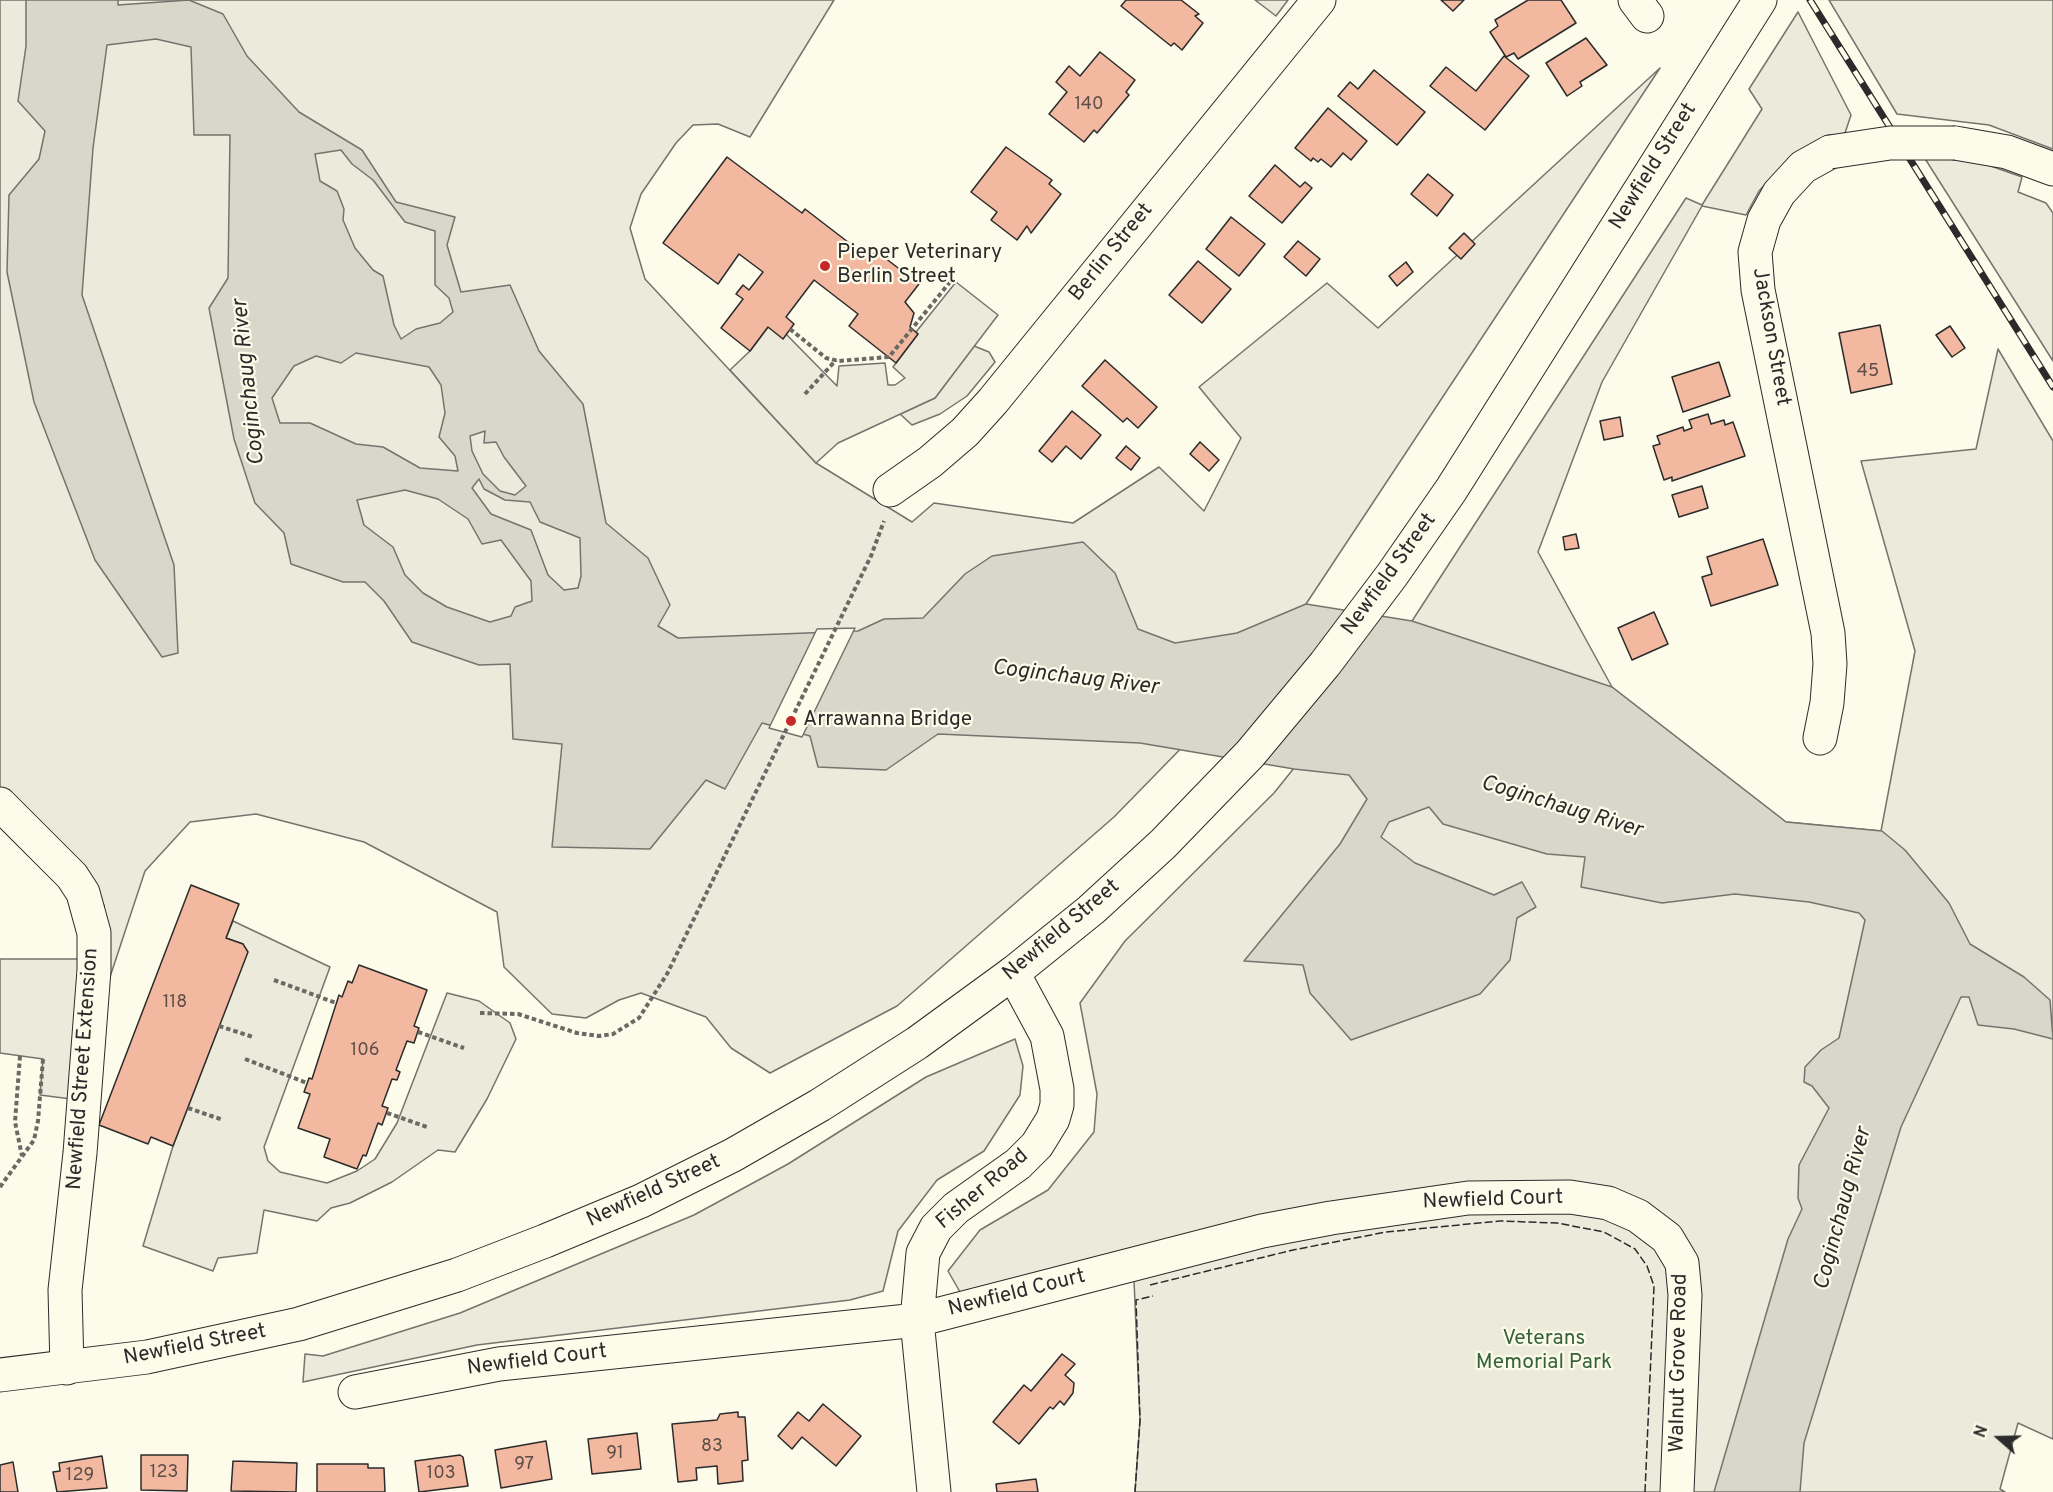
<!DOCTYPE html>
<html>
<head>
<meta charset="utf-8">
<style>
  body { margin:0 }
  #map { position:relative; width:2053px; height:1492px; overflow:hidden; background:#fdfbea; font-family:Overpass,sans-serif }
  canvas { display:block }
  .north { position:absolute; left:1969px; top:1408px; width:60px; height:60px; -webkit-text-stroke:4px #fdfbea; paint-order:stroke; rotate:290deg; font-size:16px; font-weight:700; line-height:24px; text-align:center; color:#2b2b2b }
  .north::after { content:''; display:block; margin:auto; width:21px; height:27px; background:#2b2b2b; clip-path:polygon(50% 0,100% 100%,50% 72%,0 100%) }
</style>
</head>
<body>
<div id="map">
<canvas width="2053" height="1492"></canvas>
<div class="north">N</div>
</div>
<script>
const ctx = document.querySelector('canvas').getContext('2d');
ctx.lineJoin = 'round';
function fill(path, color) { ctx.fillStyle = color; ctx.fill(path, 'evenodd'); }
const poly = rows => new Path2D(rows.map(r => 'M' + r).join(''));
function trace(path, color, width, dash) { ctx.strokeStyle = color; ctx.lineWidth = width; ctx.lineCap = dash ? 'butt' : 'round'; ctx.setLineDash(dash || []); ctx.stroke(path); }
function write(font, color, halo, rows, align = 'center') {
  ctx.font = font + ' Overpass,sans-serif'; ctx.lineWidth = 4.5; ctx.setLineDash([]); ctx.textBaseline = 'middle'; ctx.strokeStyle = halo; ctx.fillStyle = color; for (const [text, x, y, turn = 0] of rows) {
    ctx.save(); ctx.translate(x, y); ctx.rotate((+turn || 0) * Math.PI / 180); ctx.textAlign = isNaN(turn) ? turn : align; if (halo) ctx.strokeText(text, 0, 0); ctx.fillText(text, 0, 0); ctx.restore();
  }
}
const green = poly([
  [0,0,834,0,750,137,718,124,693,125,676,143,641,194,630,228,645,279,816,463,912,522,934,503,1073,523,1159,467,1204,511,1241,438,1199,387,1327,283,1378,328,1660,68,1306,604,1237,691,1114,817,897,1006,770,1073,731,1048,706,1017,641,993,619,1000,586,1018,552,1014,504,967,497,912,364,842,256,814,190,822,145,871,109,980,104,905,0,798,0,0],
  [1255,0,1288,0,1276,16,1255,0],
  [1829,0,2053,0,2053,149,1989,125,1897,114,1829,0],
  [1798,12,1851,115,1845,133,1781,167,1759,191,1746,215,1702,206,1602,382,1538,552,1612,687,1786,822,1881,831,1915,651,1861,461,1976,449,1998,349,2053,441,2053,1439,2018,1423,2000,1489,2005,1492,1135,1492,1140,1420,1134,1280,976,1320,948,1271,980,1230,1048,1190,1094,1132,1097,1094,1080,1003,1125,941,1274,793,1412,621,1686,198,1702,205,1762,109,1749,89,1798,12],
  [1924,157,1947,157,1988,165,2022,177,2018,192,2046,203,2053,213,2053,361,1924,157],
  [974,346,989,352,995,362,967,396,940,414,912,425,900,414,935,398,974,346],
  [1015,1039,1023,1066,1020,1095,984,1151,937,1180,898,1231,883,1291,850,1300,477,1345,303,1382,305,1354,323,1356,460,1313,694,1215,788,1164,926,1077,1015,1039]
]);
const parking = poly([
  [956,282,998,315,935,398,838,443,816,463,730,370,750,351,768,327,786,334,837,386,839,366,885,363,888,385,895,385,905,378,893,367,918,334,916,332,956,282],
  [233,921,330,967,264,1147,268,1161,280,1172,327,1183,357,1171,375,1159,397,1123,447,993,479,1001,510,1023,516,1039,487,1099,455,1152,438,1150,392,1182,350,1203,331,1208,317,1221,264,1210,257,1253,218,1258,213,1271,143,1246,173,1146,219,1026,243,944,226,938,233,921],
  [0,959,83,959,71,1099,40,1095,43,1059,0,1053,0,959]
]);
const water = poly([
  [26,0,118,0,118,5,189,0,223,14,247,56,299,112,362,150,396,202,455,217,447,245,461,292,510,285,539,351,583,404,606,523,648,558,670,605,658,626,678,638,858,631,884,619,923,618,965,574,992,556,1083,542,1115,573,1138,629,1175,643,1237,633,1306,604,1412,621,1612,687,1786,822,1882,831,1905,850,1949,903,1970,944,2024,977,2050,1000,2053,1039,2014,1029,1978,1025,1969,997,1961,997,1901,1127,1804,1443,1800,1492,1714,1492,1788,1239,1802,1209,1798,1198,1799,1165,1829,1108,1812,1086,1804,1082,1805,1067,1821,1050,1839,1038,1865,920,1859,913,1809,902,1735,894,1662,903,1581,887,1585,857,1547,854,1443,824,1429,807,1389,822,1381,837,1415,863,1494,895,1522,882,1536,907,1517,918,1510,960,1480,994,1351,1040,1310,993,1303,965,1244,961,1340,844,1367,799,1349,775,1294,769,1140,743,938,734,886,770,818,767,810,736,762,723,725,789,706,780,650,849,552,847,562,744,513,739,510,664,479,665,412,642,384,601,365,582,343,582,291,564,284,533,255,503,234,439,209,308,228,278,230,135,194,135,191,47,156,39,107,45,93,148,82,295,174,565,178,653,162,657,95,560,34,402,7,272,9,195,39,159,45,131,18,101,26,46,26,0],
  [341,150,352,164,373,180,405,222,435,231,435,285,449,298,453,312,440,323,416,329,401,339,394,325,383,276,373,270,355,248,343,220,344,209,337,191,320,181,315,154,341,150],
  [356,353,429,367,441,385,445,413,439,437,455,456,458,471,420,468,383,447,356,444,310,423,280,423,272,398,294,366,316,356,341,363,356,353],
  [485,431,484,443,496,442,504,457,526,486,515,495,500,491,483,474,472,451,470,436,485,431],
  [479,479,484,489,505,500,530,502,540,522,580,538,581,576,578,588,564,590,548,575,531,530,491,514,472,488,479,479],
  [405,490,438,499,468,519,482,544,501,540,531,581,532,601,515,607,511,616,490,622,447,607,423,593,405,575,393,547,364,525,357,500,405,490]
]);
const pier = poly([
  [855,628,802,737,769,728,817,629,855,628]
]);
const building = poly([
  [1126,0,1181,0,1199,14,1195,16,1203,23,1182,50,1174,43,1171,46,1121,6,1126,0],
  [1441,0,1464,0,1453,11,1441,0],
  [1528,0,1561,0,1576,23,1518,59,1514,53,1506,57,1490,32,1498,26,1495,20,1528,0],
  [1586,38,1607,65,1580,82,1582,86,1567,96,1546,63,1586,38],
  [1100,52,1135,80,1126,92,1129,95,1097,133,1094,130,1084,142,1049,114,1067,92,1056,82,1069,66,1080,76,1100,52],
  [1504,56,1529,76,1485,130,1430,86,1446,67,1476,91,1504,56],
  [1374,70,1425,112,1397,145,1338,96,1350,82,1358,89,1374,70],
  [1328,108,1367,141,1351,160,1343,153,1331,167,1321,159,1318,162,1313,158,1311,161,1295,148,1328,108],
  [1006,147,1052,180,1049,184,1061,194,1031,233,1027,226,1017,240,991,220,997,212,971,192,1006,147],
  [727,157,802,213,805,209,870,259,876,251,919,284,905,302,914,313,910,327,918,334,896,363,849,326,858,314,814,280,786,317,794,324,783,339,768,327,750,351,721,328,743,299,736,294,743,285,749,290,763,272,739,254,718,284,663,243,727,157],
  [1275,165,1300,187,1305,182,1312,188,1282,223,1249,196,1275,165],
  [1428,174,1453,195,1437,216,1411,194,1428,174],
  [1231,217,1265,244,1239,276,1206,249,1231,217],
  [1464,233,1475,244,1461,259,1449,248,1464,233],
  [1298,241,1320,259,1306,276,1284,257,1298,241],
  [1198,261,1231,289,1202,323,1169,295,1198,261],
  [1406,262,1413,272,1397,286,1389,276,1406,262],
  [1880,325,1892,384,1851,393,1839,333,1880,325],
  [1950,326,1965,348,1952,357,1936,335,1950,326],
  [1105,360,1157,407,1138,428,1127,418,1123,422,1082,386,1105,360],
  [1719,362,1730,396,1683,412,1672,377,1719,362],
  [1072,411,1101,435,1081,459,1066,446,1052,462,1039,451,1072,411],
  [1708,414,1711,424,1724,420,1725,425,1733,422,1745,456,1672,481,1672,477,1664,480,1653,446,1660,444,1657,436,1683,427,1684,431,1692,428,1689,420,1708,414],
  [1620,417,1623,436,1604,440,1600,421,1620,417],
  [1200,442,1219,460,1209,471,1190,454,1200,442],
  [1126,446,1140,458,1131,470,1116,458,1126,446],
  [1702,486,1708,508,1679,517,1672,495,1702,486],
  [1576,534,1579,548,1565,550,1563,537,1576,534],
  [1763,539,1778,585,1711,606,1702,577,1712,574,1707,557,1763,539],
  [1654,612,1668,644,1632,660,1618,628,1654,612],
  [191,885,239,904,226,938,243,944,248,952,173,1146,151,1137,148,1144,99,1125,191,885],
  [359,965,427,990,414,1026,419,1028,414,1043,407,1041,396,1070,400,1072,397,1080,392,1079,382,1106,388,1108,382,1125,378,1123,366,1156,363,1155,357,1169,324,1157,330,1139,298,1128,310,1094,304,1092,309,1078,312,1079,339,995,342,997,348,981,352,983,359,965],
  [1062,1354,1075,1364,1065,1375,1074,1383,1073,1393,1064,1405,1060,1401,1053,1409,1050,1407,1019,1444,993,1422,1024,1385,1031,1391,1062,1354],
  [823,1404,861,1436,836,1466,802,1437,792,1449,778,1436,798,1412,809,1421,823,1404],
  [738,1412,738,1417,745,1417,748,1460,742,1461,743,1481,718,1484,717,1466,696,1468,697,1480,678,1482,672,1424,717,1420,720,1414,738,1412],
  [637,1433,641,1469,592,1474,588,1439,637,1433],
  [546,1441,552,1479,501,1488,495,1450,546,1441],
  [141,1455,188,1455,187,1491,141,1490,141,1455],
  [460,1455,463,1457,468,1486,419,1492,415,1461,460,1455],
  [102,1456,107,1488,57,1492,53,1472,60,1471,59,1463,102,1456],
  [233,1461,297,1463,296,1492,231,1491,233,1461],
  [13,1462,18,1492,0,1492,0,1465,13,1462],
  [317,1464,368,1464,368,1468,384,1468,385,1492,317,1492,317,1464],
  [1036,1479,1038,1492,997,1492,996,1484,1036,1479]
]);
const path = poly([
  [790,329,826,358,839,361,889,357,950,282],
  [805,394,836,360],
  [274,980,336,1003],
  [480,1013,518,1014,577,1033,599,1036,613,1034,639,1018,667,974,871,556,884,521],
  [219,1026,253,1037],
  [418,1032,464,1048],
  [20,1056,15,1122,22,1156],
  [245,1059,307,1083],
  [188,1108,223,1120],
  [387,1113,427,1127],
  [0,1187,34,1140,38,1121,43,1059]
]);
const minor = poly([
  [1635,0,1647,16],
  [1955,143,2007,152,2053,169],
  [890,490,930,462,965,432,993,401,1319,0],
  [1820,738,1827,703,1830,664,1828,633,1758,290,1755,252,1764,220,1779,193,1803,167,1830,152],
  [0,804,72,876,83,893,94,933,94,970,80,1153,65,1290,67,1368],
  [355,1392,499,1364,917,1320,1262,1231,1331,1218,1468,1198,1570,1197,1608,1203,1638,1216,1667,1238,1682,1263,1685,1295,1677,1492],
  [934,1492,917,1320,923,1253,936,1228,956,1208,1018,1164,1037,1145,1053,1119,1057,1105,1057,1089,1047,1036,1013,973]
]);
const major = poly([
  [0,1375,147,1357,299,1324,457,1275,545,1241,641,1201,733,1155,820,1105,917,1043,1013,973,1091,910,1163,844,1250,754,1325,664,1392,575,1451,490,1760,0]
]);
const rail = poly([
  [1810,0,2053,387]
]);
const minorBridge = poly([
  [1830,152,1890,143,1955,143]
]);
const fence = poly([
  [1150,1285,1293,1250,1386,1232,1500,1221,1557,1223,1604,1232,1635,1249,1647,1266,1654,1286,1645,1492],
  [1135,1492,1140,1420,1136,1300,1153,1296]
]);
const markers = [
  [825,266,6,"#c62828"],
  [791,721,6,"#c62828"]
];
const numberNames = [
  ["140",1089,105],
  ["45",1868,372],
  ["118",175,1003],
  ["106",365,1051],
  ["83",712,1447],
  ["91",615,1454],
  ["97",524,1465],
  ["123",164,1473],
  ["103",441,1474],
  ["129",80,1476]
];
const streetNames = [
  ["Newfield Street",1654,167,-58],
  ["Berlin Street",1112,253,-51],
  ["Jackson Street",1770,337,80],
  ["Newfield Street",1390,575,-54],
  ["Newfield Street",1062,931,-40],
  ["Newfield Street Extension",84,1069,-86],
  ["Fisher Road",983,1190,-40],
  ["Newfield Street",654,1192,-25],
  ["Newfield Court",1493,1201,-2],
  ["Newfield Court",1017,1294,-14],
  ["Newfield Street",195,1346,-11],
  ["Newfield Court",537,1361,-7],
  ["Walnut Grove Road",1680,1363,-89]
];
const poiNames = [
  ["Pieper Veterinary",837,254],
  ["Berlin Street",837,278],
  ["Arrawanna Bridge",803,721]
];
const parkNames = [
  ["Veterans",1544,1340],
  ["Memorial Park",1544,1364]
];
const waterNames = [
  ["Coginchaug River",250,382,-96],
  ["Coginchaug River",1075,679,7],
  ["Coginchaug River",1561,808,17],
  ["Coginchaug River",1844,1209,-75]
];
fill(green, '#ecebdb');
trace(green, '#74746e', 1.5);
fill(parking, '#eceadb');
trace(parking, '#74746e', 1.5);
fill(water, '#d8d7c9');
trace(water, '#74746e', 1.5);
fill(pier, '#fdfbea');
trace(pier, '#74746e', 1.5);
fill(building, '#f2b8a0');
trace(building, '#2b2b2b', 1.5);
trace(minor, '#2b2b2b', 35);
trace(major, '#2b2b2b', 35);
trace(path, '#6a6964', 4, [4.5, 3]);
trace(minor, '#fdfbea', 33);
trace(major, '#fdfbea', 33);
trace(rail, '#2b2b2b', 7);
trace(rail, '#fdfbea', 4.5, [14]);
trace(minorBridge, '#2b2b2b', 35, []);
trace(minorBridge, '#fdfbea', 33);
trace(fence, '#2b2b2b', 1.5, [8, 3]);
for (const [x, y, r, color] of markers) { const dot = new Path2D(); dot.arc(x, y, r, 0, 2 * Math.PI); ctx.fillStyle = color; ctx.fill(dot); trace(dot, '#fdfbea', 2); }
write('18px', '#5d4e48', null, numberNames);
write('21px', '#2b2b2b', '#fdfbea', streetNames);
write('21px', '#2b2b2b', '#fdfbea', poiNames, 'left');
write('21px', '#34623c', '#fdfbea', parkNames);
write('italic 22px', '#2b2b2b', '#fdfbea', waterNames);
</script>
</body>
</html>
